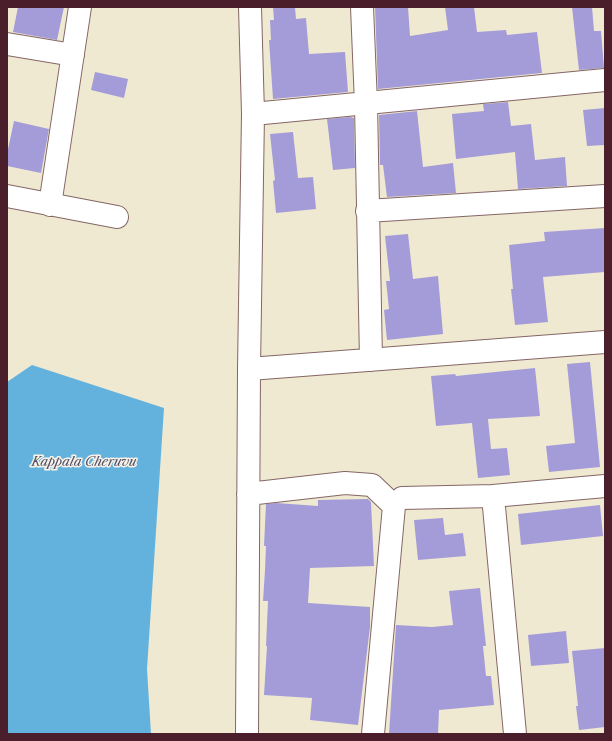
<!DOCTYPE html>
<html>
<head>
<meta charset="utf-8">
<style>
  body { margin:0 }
  #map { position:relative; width:612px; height:741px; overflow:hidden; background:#f0e9d2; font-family:"Libre Caslon Text",serif }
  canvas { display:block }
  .frame { position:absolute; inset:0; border:8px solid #4a1f2b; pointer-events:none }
</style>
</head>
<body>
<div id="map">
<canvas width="612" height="741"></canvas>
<div class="frame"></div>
</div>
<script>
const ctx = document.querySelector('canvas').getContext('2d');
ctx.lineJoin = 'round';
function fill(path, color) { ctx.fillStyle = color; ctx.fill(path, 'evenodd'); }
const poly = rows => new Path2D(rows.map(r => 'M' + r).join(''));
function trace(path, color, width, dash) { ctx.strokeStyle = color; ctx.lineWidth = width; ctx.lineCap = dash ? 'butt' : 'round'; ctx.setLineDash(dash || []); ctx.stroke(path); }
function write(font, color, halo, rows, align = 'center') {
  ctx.font = font + ' "Libre Caslon Text",serif'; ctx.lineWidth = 3; ctx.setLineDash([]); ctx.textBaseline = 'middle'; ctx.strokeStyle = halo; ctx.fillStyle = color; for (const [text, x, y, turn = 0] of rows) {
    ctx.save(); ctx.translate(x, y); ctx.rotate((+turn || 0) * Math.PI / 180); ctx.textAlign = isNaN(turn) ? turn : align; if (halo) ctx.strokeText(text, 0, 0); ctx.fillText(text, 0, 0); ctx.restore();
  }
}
const water = poly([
  [32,365,164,408,147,669,151,734,7,734,7,382]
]);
const building = poly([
  [18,7,64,7,57,40,13,32],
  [273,7,295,7,296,19,306,18,309,54,345,52,348,92,273,99,269,40,271,40,270,20,274,20],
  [375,7,408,7,410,36,448,30,445,7,474,7,477,32,506,30,507,35,537,32,542,73,378,89],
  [572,7,592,7,594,31,601,31,604,68,579,70],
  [95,72,128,79,124,98,91,90],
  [508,102,511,126,531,124,535,160,565,157,567,186,518,189,515,152,456,159,452,114,484,111,483,104],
  [605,108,605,145,587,146,583,110],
  [417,111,423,167,453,163,456,193,387,197,383,165,380,165,379,115],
  [350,117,354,118,355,168,333,170,327,119],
  [14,121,49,129,41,173,7,166,7,154],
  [293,132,298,178,313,177,316,209,276,213,273,181,275,180,270,134],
  [605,228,605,272,543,277,548,322,515,325,511,289,513,289,509,245,545,241,544,232],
  [408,234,413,279,438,276,443,334,387,340,384,310,389,309,386,281,390,281,385,236],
  [590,362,600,467,549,472,546,446,575,443,567,364],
  [535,368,540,416,488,419,491,449,507,448,510,475,478,478,472,423,436,426,431,376,455,374,456,376],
  [368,499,371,502,374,566,310,568,308,603,370,607,370,627,358,725,310,720,312,698,264,695,267,646,266,646,268,601,263,601,265,570,266,546,264,546,266,504,276,503,318,506,318,500],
  [600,505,603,536,521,545,518,514],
  [443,518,445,535,463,533,466,556,418,560,414,520],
  [480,588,486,646,483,646,486,676,491,676,494,705,439,710,438,734,389,734,396,625,432,627,453,625,449,591],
  [566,631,569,663,531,666,528,635],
  [605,648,605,727,579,730,576,706,578,706,572,651]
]);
const minor = poly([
  [362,7,366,104,371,360],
  [7,44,73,55],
  [253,114,605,80],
  [7,196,117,217],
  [50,205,80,7],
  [367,211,605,196],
  [249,369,605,342],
  [248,494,345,483,372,485,394,506,373,734],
  [493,496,515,734],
  [402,498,493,496,605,486],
  [247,734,249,369,253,114,250,7]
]);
const waterNames = [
  ["Kappala Cheruvu",84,462]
];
fill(water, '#63b2dd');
fill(building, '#a49cd8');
trace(minor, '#846665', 24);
trace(minor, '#fff', 22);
write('italic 13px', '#535269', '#f7f3e8', waterNames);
</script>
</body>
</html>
